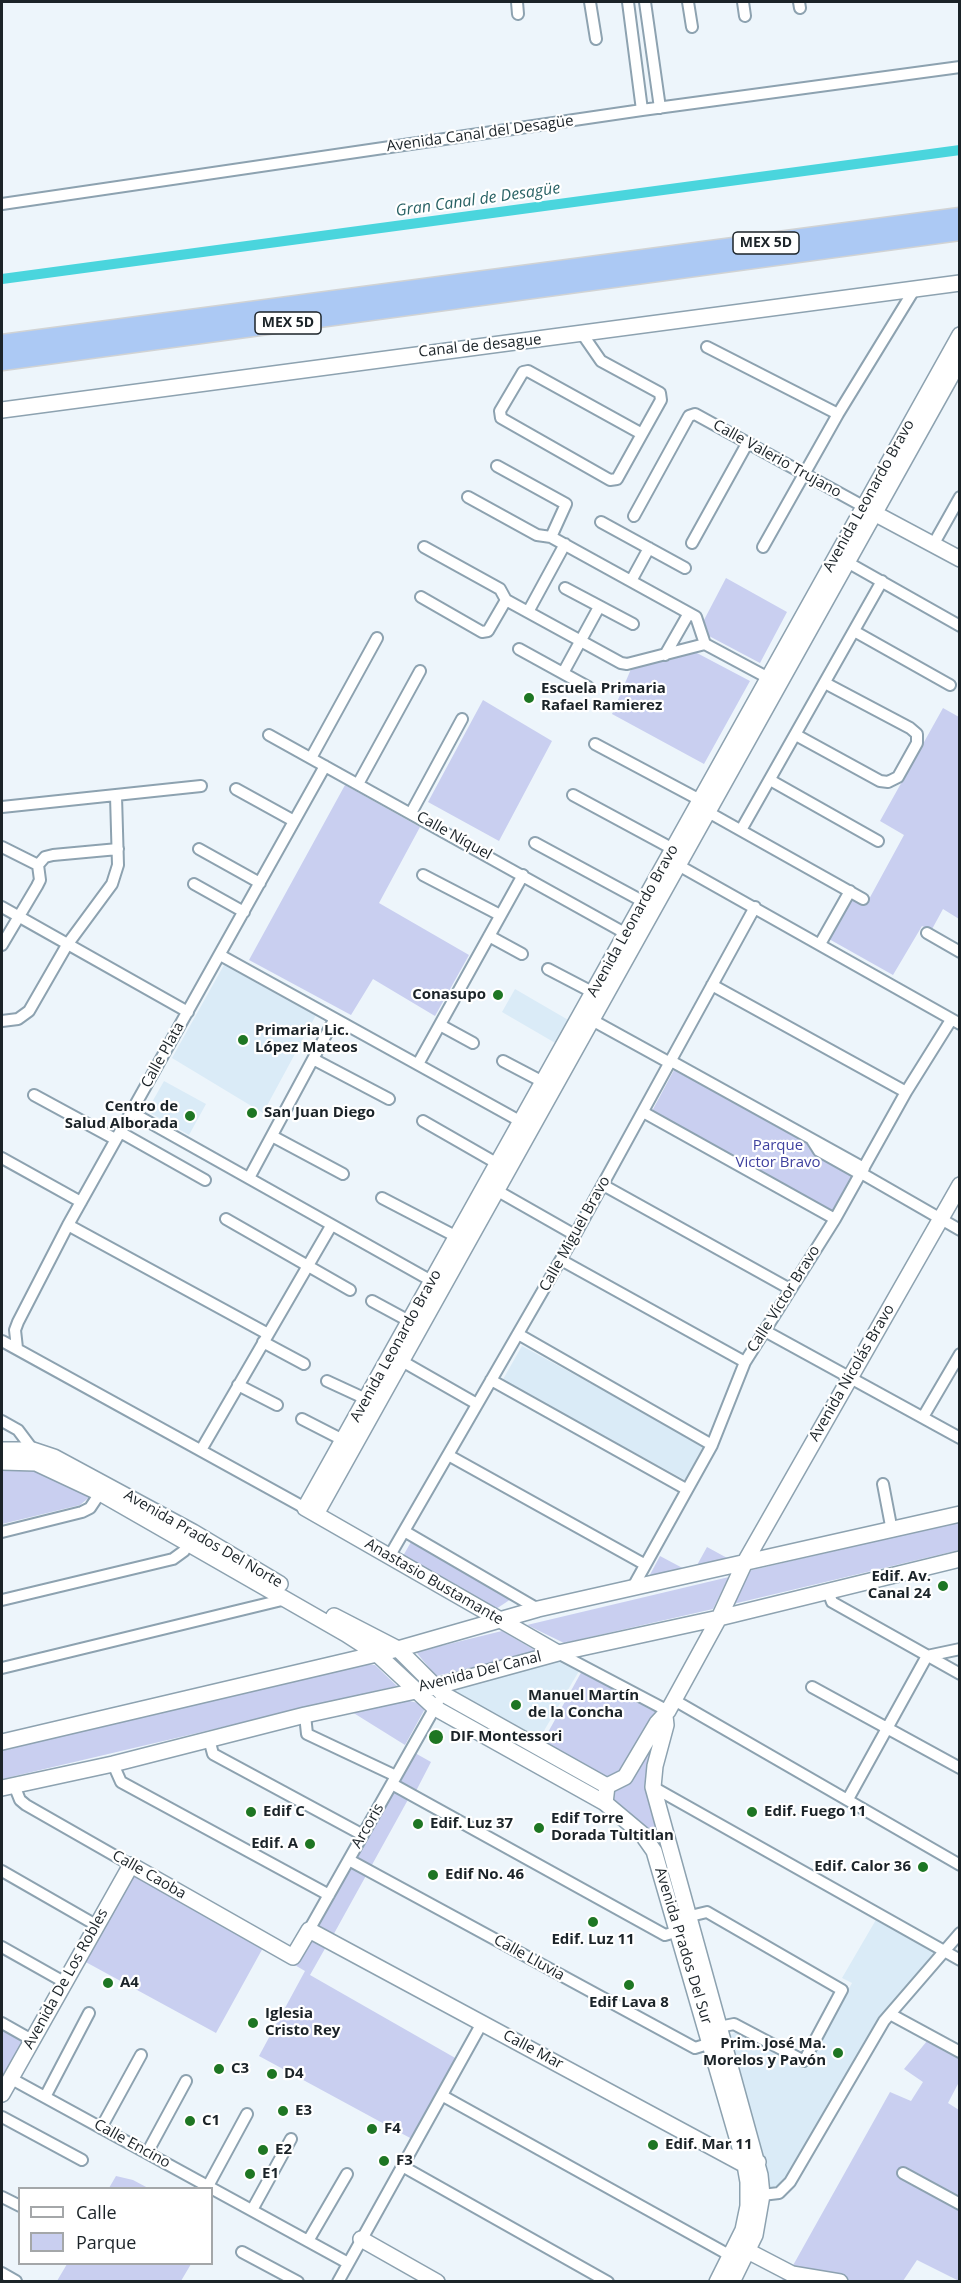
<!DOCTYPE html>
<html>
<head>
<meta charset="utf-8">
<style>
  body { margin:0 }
  #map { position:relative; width:961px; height:2283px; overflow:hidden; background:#edf5fb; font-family:"Open Sans",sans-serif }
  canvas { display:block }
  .frame { position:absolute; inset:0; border:3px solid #1b2328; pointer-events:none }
  .legend { position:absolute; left:18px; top:2187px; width:195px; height:78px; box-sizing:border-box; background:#fff; border:2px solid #a4a7a9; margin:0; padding:8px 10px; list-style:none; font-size:18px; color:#1b2328 }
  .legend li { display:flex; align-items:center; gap:12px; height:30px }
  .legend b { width:30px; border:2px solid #a4a7a9 }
</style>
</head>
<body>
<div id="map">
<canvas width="961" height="2283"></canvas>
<div class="frame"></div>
<ul class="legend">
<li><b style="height:8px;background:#fff"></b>Calle</li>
<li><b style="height:16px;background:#c9cff0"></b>Parque</li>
</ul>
</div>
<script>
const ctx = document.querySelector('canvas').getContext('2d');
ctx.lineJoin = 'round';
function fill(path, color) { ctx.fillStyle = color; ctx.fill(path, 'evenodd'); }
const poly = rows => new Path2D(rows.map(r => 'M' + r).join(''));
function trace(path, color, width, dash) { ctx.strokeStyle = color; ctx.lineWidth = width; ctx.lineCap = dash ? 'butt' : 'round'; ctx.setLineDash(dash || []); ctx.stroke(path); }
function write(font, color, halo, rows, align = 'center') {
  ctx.font = font + ' "Open Sans",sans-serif'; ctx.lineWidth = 4.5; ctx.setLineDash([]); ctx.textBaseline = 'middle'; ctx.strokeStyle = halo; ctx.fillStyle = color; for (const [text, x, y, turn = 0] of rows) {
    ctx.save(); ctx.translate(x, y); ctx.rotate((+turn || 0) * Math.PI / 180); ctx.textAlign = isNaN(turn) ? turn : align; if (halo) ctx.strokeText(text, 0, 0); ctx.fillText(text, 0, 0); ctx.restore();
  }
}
const built = poly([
  [224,965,316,1015,263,1113,172,1058],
  [515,989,570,1021,557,1044,502,1012],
  [164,1081,206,1104,189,1135,147,1111],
  [522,1346,704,1445,685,1480,502,1381],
  [558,1660,579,1671,538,1741,443,1689],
  [877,1918,939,1953,884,2016,784,2185,768,2190,765,2160,727,2037,737,2031,804,2069,852,1983,842,1978]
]);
const green = poly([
  [726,578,787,612,760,663,709,636,704,620],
  [695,652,750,681,704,764,612,714,631,669],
  [483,700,552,741,499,841,428,802],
  [943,708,959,717,959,919,943,909,931,931,922,926,893,975,829,939,855,894,868,901,904,835,880,821],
  [345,785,420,827,379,903,469,955,435,1016,373,979,351,1015,249,960],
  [674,1070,804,1139,811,1151,855,1176,833,1215,651,1113],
  [42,1465,92,1495,80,1505,2,1524,2,1470],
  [959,1522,959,1550,733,1604,748,1571],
  [411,1542,511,1599,496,1609,403,1556],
  [707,1547,729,1559,696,1567],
  [660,1556,690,1572,646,1582],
  [729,1577,713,1609,564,1643,527,1625],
  [502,1631,538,1652,436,1676,416,1652],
  [365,1664,375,1665,397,1686,2,1779,2,1748],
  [583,1669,656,1712,630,1761,622,1771,612,1776,605,1778,541,1745],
  [405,1700,427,1705,405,1745,352,1712],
  [658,1724,663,1823,650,1833,606,1802],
  [415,1753,431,1762,416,1791,399,1783],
  [394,1788,410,1796,331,1939,313,1930],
  [132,1875,264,1946,216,2033,82,1960],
  [311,1935,327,1945,310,1975,457,2059,412,2139,259,2056,305,1971,293,1964],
  [2,2025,25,2039,2,2079],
  [927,2041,959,2057,959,2082,948,2103,959,2110,959,2281,917,2260,903,2281,781,2282,788,2268,791,2269,890,2092,911,2101,923,2082,904,2069],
  [116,2176,133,2180,148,2188,109,2188],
  [67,2264,191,2264,181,2281,57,2281]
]);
const canal = poly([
  [2,279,960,150]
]);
const street = poly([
  [517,2,518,14],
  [590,2,596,39],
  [628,2,642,110],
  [645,2,660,108],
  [688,2,692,27],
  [743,2,745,16],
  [799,2,800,8],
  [2,204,642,110,960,67],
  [583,335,601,361,660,393,661,400,642,434,617,479,610,480,501,418,500,411,523,372,528,371,642,434],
  [707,347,838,414],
  [497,466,566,504,551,537],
  [468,497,537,535,551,537,696,617,705,644],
  [634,516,689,416,695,414,870,510],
  [601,522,685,568],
  [692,543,748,442],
  [933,545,960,497],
  [424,547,500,589,506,600,621,663,627,664,705,644,774,681],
  [763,547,838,414,914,290],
  [847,562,960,626],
  [631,581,649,548],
  [565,588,633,624],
  [421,597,482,632,488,631,506,600],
  [528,612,565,544],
  [854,631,950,685],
  [519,649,588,687],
  [665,655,689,613],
  [563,673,599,607],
  [269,735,632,937],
  [796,735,880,781,888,782,898,777,917,743,917,734,910,728,825,683],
  [595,744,700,800],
  [311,758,377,638],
  [770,780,878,841],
  [358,784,420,671],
  [236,789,294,821],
  [573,795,673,849],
  [2,807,201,786],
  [708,812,863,899],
  [411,813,462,719],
  [741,830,882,581],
  [535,843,644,902],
  [2,847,38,865],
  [199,849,260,883],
  [38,865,45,857,53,855,118,849],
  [678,865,960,1024],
  [423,875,500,915],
  [194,884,244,912],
  [2,907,188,1012],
  [927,933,960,952],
  [489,936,522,954],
  [820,944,850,891],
  [2,945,37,886,40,880,38,865],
  [220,955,527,1125],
  [548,969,594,993],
  [712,985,906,1092],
  [592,1020,670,1063],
  [2,1021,18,1019,29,1011,67,945,112,884,118,865,116,796],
  [440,1025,473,1043],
  [313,1059,389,1099],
  [503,1061,543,1082],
  [671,1061,864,1168],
  [418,1064,523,875],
  [34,1095,115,1139],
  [131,1112,437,1284],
  [643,1112,835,1219],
  [423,1121,498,1164],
  [120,1132,205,1180],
  [272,1136,343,1174],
  [812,1140,819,1151,860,1174],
  [2,1158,81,1202],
  [861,1173,960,1230],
  [249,1178,334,1020],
  [603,1185,790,1289],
  [496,1190,575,1235],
  [382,1198,457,1237],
  [226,1219,350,1290],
  [68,1225,268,1334],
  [561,1260,745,1362],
  [372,1301,409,1321],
  [765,1331,960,1438],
  [518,1334,712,1445],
  [2,1341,305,1508],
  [263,1342,304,1364],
  [17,1348,15,1330,18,1322,68,1225,325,766],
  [400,1360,477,1404],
  [491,1380,686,1489],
  [327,1381,366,1399],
  [238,1385,277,1405],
  [923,1417,960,1354],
  [302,1419,343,1440],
  [2,1421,18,1430,33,1450],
  [201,1450,331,1226],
  [448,1455,644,1564],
  [883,1484,892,1531],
  [404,1531,538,1609],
  [2,1532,82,1512,90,1508,100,1493],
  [389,1557,575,1235,755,907],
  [633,1587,712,1445,745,1362,835,1219,906,1092,951,1020],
  [828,1591,832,1602,960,1674],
  [2,1600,173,1559,184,1551,190,1539],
  [558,1653,668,1711],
  [927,1656,960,1649],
  [2,1668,286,1599],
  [812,1687,960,1768],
  [674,1700,960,1865],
  [305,1715,307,1734,396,1776],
  [209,1739,213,1754,363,1835],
  [113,1764,121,1782,329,1895],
  [392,1784,665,1935,679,1931],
  [14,1785,20,1800,26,1805,131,1865],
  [653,1787,960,1960],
  [848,1799,927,1656],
  [349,1860,695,2048,711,2043],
  [2,1871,96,1925],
  [682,1918,707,1912,842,1990,804,2061,734,2024,714,2028],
  [309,1930,438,1702],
  [2,1947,64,1982],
  [890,2014,960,2052],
  [2,2023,32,2040],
  [10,2078,348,2263],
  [443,2096,731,2256],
  [45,2097,89,2013],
  [2,2117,82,2160],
  [101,2128,141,2055],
  [147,2153,186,2081],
  [402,2166,608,2282],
  [903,2173,960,2204],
  [208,2186,247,2114],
  [762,2195,779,2193,790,2182,884,2021,960,1933],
  [2,2197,20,2206],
  [252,2210,291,2139],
  [308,2241,347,2174],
  [242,2252,298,2282],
  [2,2273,16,2281],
  [338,2282,482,2023]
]);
const secondary = poly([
  [2,410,960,283],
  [874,513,960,559],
  [2,1450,33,1450,54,1457,193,1532,280,1584],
  [2,1462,36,1463,100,1493,346,1634,377,1654,435,1708,605,1803],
  [316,1514,960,360],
  [334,1616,398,1649,443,1694,607,1786],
  [558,1653,305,1508,960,335],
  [665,1716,666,1725,655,1766,653,1787,760,2175,762,2195,755,2235,732,2282],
  [2,1742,398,1649,538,1609,960,1514],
  [2,1788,113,1764,305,1715,434,1687,558,1653,719,1618,960,1559],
  [2,2094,131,1865,293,1957,309,1930,745,2165,758,2162],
  [361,2239,437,2282],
  [742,2248,792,2274,840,2282],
  [717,2282,743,2230,748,2206,748,2182,745,2165,654,1851,642,1834,605,1803,607,1786,625,1777,657,1723,668,1711,719,1618,745,1562,960,1185]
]);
const highway = poly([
  [2,344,960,217],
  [2,361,960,231]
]);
const markers = [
  [529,698,6,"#1e7623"],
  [498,995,6,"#1e7623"],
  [243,1040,6,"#1e7623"],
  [252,1113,6,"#1e7623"],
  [190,1116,6,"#1e7623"],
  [943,1586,6,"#1e7623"],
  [516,1705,6,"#1e7623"],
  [436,1737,8,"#1e7623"],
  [251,1812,6,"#1e7623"],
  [752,1812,6,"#1e7623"],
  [418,1824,6,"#1e7623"],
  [539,1828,6,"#1e7623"],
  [310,1844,6,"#1e7623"],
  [923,1867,6,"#1e7623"],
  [433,1875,6,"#1e7623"],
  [593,1922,6,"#1e7623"],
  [108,1983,6,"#1e7623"],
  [629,1985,6,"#1e7623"],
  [253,2023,6,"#1e7623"],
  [838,2053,6,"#1e7623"],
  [219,2069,6,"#1e7623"],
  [272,2074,6,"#1e7623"],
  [283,2111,6,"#1e7623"],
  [190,2121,6,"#1e7623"],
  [372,2129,6,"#1e7623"],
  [653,2145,6,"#1e7623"],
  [263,2150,6,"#1e7623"],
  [384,2161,6,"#1e7623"],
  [250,2174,6,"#1e7623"]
];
const shields = [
  [766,243,66],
  [288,323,66]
];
const shieldNames = [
  ["MEX 5D",766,243],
  ["MEX 5D",288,323]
];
const streetNames = [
  ["Avenida Canal del Desagüe",480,134,-8],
  ["Canal de desague",480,346,-6],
  ["Calle Valerio Trujano",777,459,29],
  ["Avenida Leonardo Bravo",869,496,-61],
  ["Calle Níquel",454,836,29],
  ["Avenida Leonardo Bravo",633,921,-61],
  ["Calle Plata",163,1055,-61],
  ["Calle Miguel Bravo",575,1234,-61],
  ["Calle Víctor Bravo",784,1299,-58],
  ["Avenida Leonardo Bravo",396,1346,-61],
  ["Avenida Nicolás Bravo",852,1373,-60],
  ["Avenida Prados Del Norte",203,1539,30],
  ["Anastasio Bustamante",434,1582,30],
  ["Avenida Del Canal",480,1672,-14],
  ["Arcoris",368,1826,-60],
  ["Calle Caoba",149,1875,30],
  ["Avenida Prados Del Sur",683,1946,73],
  ["Calle Lluvia",529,1958,29],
  ["Avenida De Los Robles",66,1979,-61],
  ["Calle Mar",533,2050,28],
  ["Calle Encino",132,2144,29]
];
const poiNames = [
  ["Escuela Primaria",541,689],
  ["Rafael Ramierez",541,706],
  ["Conasupo",486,995,"right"],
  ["Primaria Lic.",255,1031],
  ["López Mateos",255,1048],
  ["Centro de",178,1107,"right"],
  ["Salud Alborada",178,1124,"right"],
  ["San Juan Diego",264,1113],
  ["Edif. Av.",931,1577,"right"],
  ["Canal 24",931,1594,"right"],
  ["Manuel Martín",528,1696],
  ["de la Concha",528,1713],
  ["DIF Montessori",450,1737],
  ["Edif C",263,1812],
  ["Edif. Fuego 11",764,1812],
  ["Edif Torre",551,1819],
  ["Dorada Tultitlan",551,1836],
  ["Edif. Luz 37",430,1824],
  ["Edif. A",298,1844,"right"],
  ["Edif. Calor 36",911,1867,"right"],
  ["Edif No. 46",445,1875],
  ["Edif. Luz 11",593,1940,"center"],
  ["A4",120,1983],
  ["Edif Lava 8",629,2003,"center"],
  ["Iglesia",265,2014],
  ["Cristo Rey",265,2031],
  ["Prim. José Ma.",826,2044,"right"],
  ["Morelos y Pavón",826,2061,"right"],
  ["C3",231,2069],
  ["D4",284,2074],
  ["E3",295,2111],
  ["C1",202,2121],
  ["F4",384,2129],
  ["Edif. Mar 11",665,2145],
  ["E2",275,2150],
  ["F3",396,2161],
  ["E1",262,2174]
];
const parkNames = [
  ["Parque",778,1146],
  ["Victor Bravo",778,1163]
];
const waterNames = [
  ["Gran Canal de Desagüe",478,200,-8]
];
fill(built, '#daebf7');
fill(green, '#c9cff0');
trace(canal, '#4ad5dd', 10);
trace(street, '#8da2b0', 14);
trace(secondary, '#8da2b0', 18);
trace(highway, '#d1d3d4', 21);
trace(street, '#fff', 10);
trace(secondary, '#fff', 15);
trace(highway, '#acc9f4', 18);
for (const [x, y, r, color] of markers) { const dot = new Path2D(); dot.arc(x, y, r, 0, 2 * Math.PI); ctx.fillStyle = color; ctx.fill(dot); trace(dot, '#fff', 2); }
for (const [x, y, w] of shields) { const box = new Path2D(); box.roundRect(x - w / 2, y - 11, w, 22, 4.5); ctx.fillStyle = '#fff'; ctx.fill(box); trace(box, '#1b2328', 1.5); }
write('bold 14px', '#1b2328', null, shieldNames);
write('15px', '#1b2328', '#fff', streetNames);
write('bold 15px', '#1b2328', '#fff', poiNames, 'left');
write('15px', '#3f429f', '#fff', parkNames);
write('italic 16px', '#296265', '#fff', waterNames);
</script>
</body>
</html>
